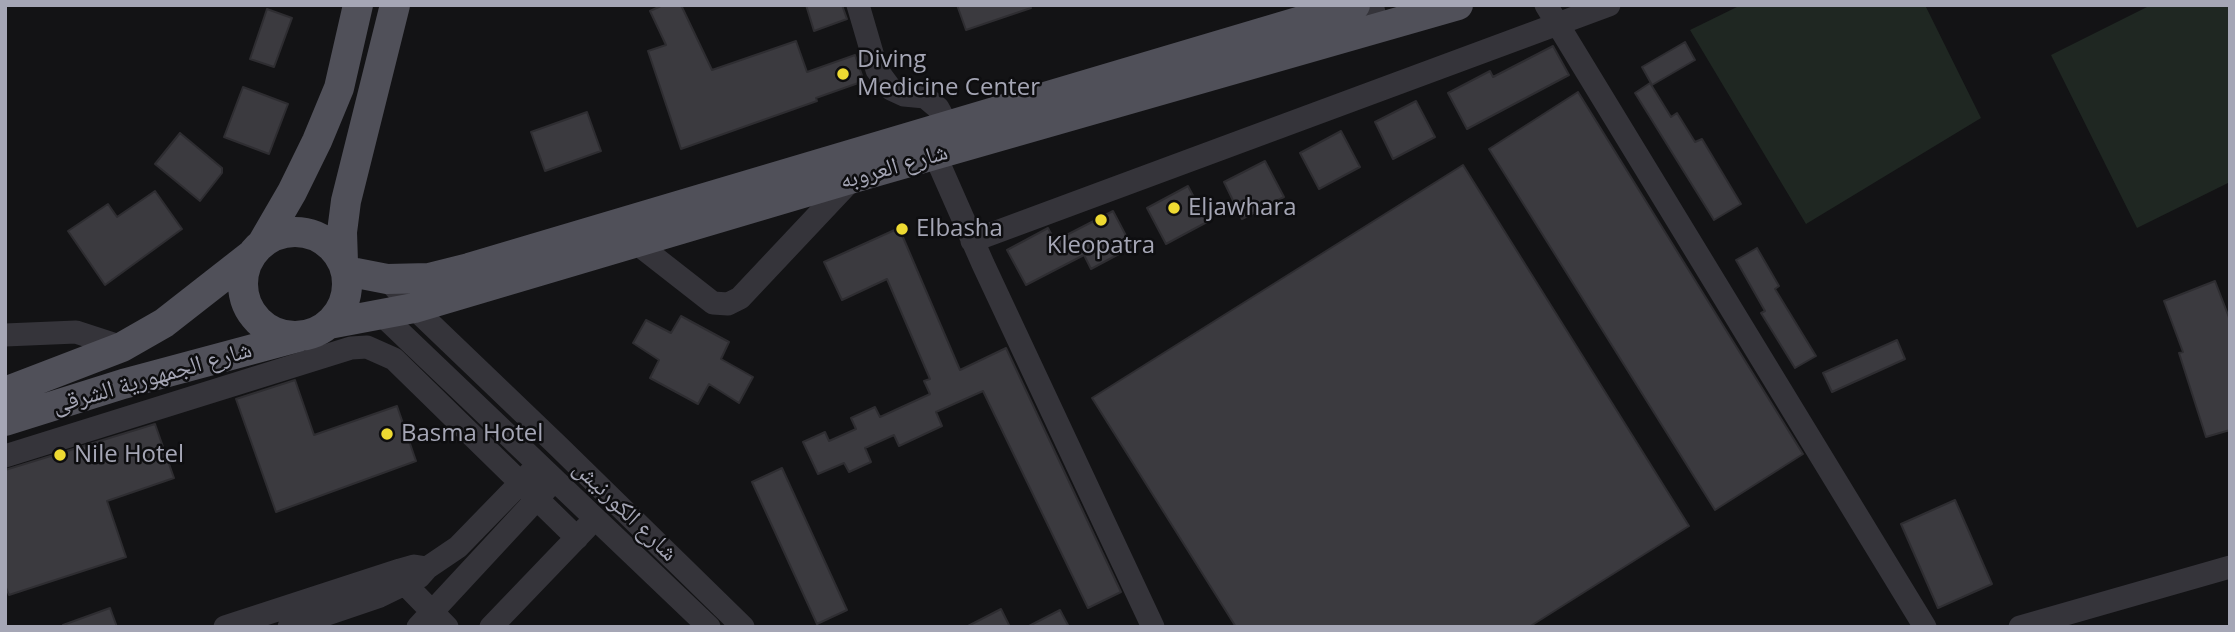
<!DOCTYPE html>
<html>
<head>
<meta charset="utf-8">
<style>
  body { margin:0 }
  #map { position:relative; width:2235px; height:632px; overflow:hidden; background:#131315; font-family:"Open Sans",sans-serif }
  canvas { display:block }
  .frame { position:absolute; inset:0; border:7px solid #a5a6b5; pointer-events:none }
</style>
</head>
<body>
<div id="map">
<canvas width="2235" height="632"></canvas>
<div class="frame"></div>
</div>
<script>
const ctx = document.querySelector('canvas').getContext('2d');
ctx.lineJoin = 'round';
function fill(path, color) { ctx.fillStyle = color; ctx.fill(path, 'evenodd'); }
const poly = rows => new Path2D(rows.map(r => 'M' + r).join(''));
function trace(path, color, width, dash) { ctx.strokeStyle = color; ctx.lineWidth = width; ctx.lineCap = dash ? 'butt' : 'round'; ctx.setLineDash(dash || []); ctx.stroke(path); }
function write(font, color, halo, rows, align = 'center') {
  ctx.font = font + ' "Open Sans","Noto Naskh Arabic",sans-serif'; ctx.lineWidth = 5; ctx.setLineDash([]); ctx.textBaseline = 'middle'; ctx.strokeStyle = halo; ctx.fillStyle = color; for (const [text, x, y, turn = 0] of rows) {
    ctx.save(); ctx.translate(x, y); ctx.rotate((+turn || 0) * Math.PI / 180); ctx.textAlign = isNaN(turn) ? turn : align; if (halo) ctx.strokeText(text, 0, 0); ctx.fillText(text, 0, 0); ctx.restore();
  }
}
const green = poly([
  [1741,5,1925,5,1981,118,1806,224,1690,30],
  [2151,5,2230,5,2230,182,2137,228,2051,55]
]);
const building = poly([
  [663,5,681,5,712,70,796,41,807,72,855,55,864,81,816,98,817,101,681,149,648,51,666,45,650,11,663,5],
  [806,5,842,5,847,19,814,31,806,5],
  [957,5,1030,5,1031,8,966,30,957,5],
  [267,9,292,18,274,67,250,59,267,9],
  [1685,42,1695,60,1652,85,1642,67,1685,42],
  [1553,46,1569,75,1467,129,1448,93,1490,71,1493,77,1553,46],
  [1650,83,1671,117,1677,113,1695,142,1702,139,1741,204,1714,220,1635,93,1650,83],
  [243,87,288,104,269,154,224,137,243,87],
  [1578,92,1803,454,1715,510,1489,149,1578,92],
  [1416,101,1435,137,1393,159,1375,122,1416,101],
  [587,112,601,151,545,171,531,132,587,112],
  [1341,131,1360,167,1319,189,1300,153,1341,131],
  [180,133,222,168,222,173,200,201,155,164,180,133],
  [1265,161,1284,197,1242,219,1224,182,1265,161],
  [1463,165,1689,526,1529,627,1236,627,1092,398,1463,165],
  [1188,186,1207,222,1166,244,1147,208,1188,186],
  [155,191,182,229,105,285,68,231,108,204,117,217,155,191],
  [1113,211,1132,247,1091,269,1084,255,1026,285,1007,250,1048,228,1055,241,1113,211],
  [899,228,960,370,1006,348,1121,592,1088,608,983,391,936,412,942,426,899,446,894,435,865,448,871,462,849,472,844,463,818,474,803,442,825,432,829,441,856,429,851,418,875,407,880,417,930,394,924,381,930,379,887,279,842,300,824,262,899,228],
  [1757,248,1779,286,1775,289,1816,356,1795,368,1761,313,1765,311,1736,260,1757,248],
  [2215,281,2230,320,2230,430,2206,437,2179,353,2183,352,2164,301,2215,281],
  [681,316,729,342,721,359,753,377,739,403,709,384,698,404,650,378,659,360,633,343,646,320,671,333,681,316],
  [1897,340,1905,359,1832,392,1823,373,1897,340],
  [295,380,314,435,397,406,416,461,276,512,236,399,295,380],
  [155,424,174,478,107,501,126,557,9,595,5,585,5,470,155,424],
  [782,468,847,610,817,624,752,482,782,468],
  [1955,500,1992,584,1938,608,1901,524,1955,500],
  [110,608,117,627,63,627,63,625,110,608],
  [1001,609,1010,627,966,627,1001,609],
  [1060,610,1069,627,1027,627,1060,610]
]);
const minor = poly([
  [858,5,877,70,891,89,904,95,925,97,938,108,948,126],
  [1372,5,1378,28],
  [1546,5,1925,627],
  [935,155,983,264,1153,627],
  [972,241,1609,5],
  [635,242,713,303,728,304,740,298,853,178],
  [387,279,414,308,558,446,743,627],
  [382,315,709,627],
  [5,335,76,332,122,347],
  [5,456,351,348,367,347,394,359,577,538],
  [402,573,406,585,447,627],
  [225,627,400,570,414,566,427,568],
  [289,627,380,596,419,577,427,568,458,547,531,472],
  [418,627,547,488],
  [491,627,586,528],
  [2020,627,2230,567]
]);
const major = poly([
  '243 284a52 52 0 1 1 104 0a52 52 0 1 1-104 0Z',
  [263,242,292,192,317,141,339,88,358,5],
  [343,262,342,232,346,201,395,5],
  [346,271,387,279,429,278,469,268,1355,5],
  [329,324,414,308,853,178,1458,5],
  [5,392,122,347,164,323,251,255],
  [5,421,123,384,298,337]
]);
const markers = [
  [843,74,7,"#eeda32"],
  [1174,208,7,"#eeda32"],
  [1101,220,7,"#eeda32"],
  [902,229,7,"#eeda32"],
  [387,434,7,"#eeda32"],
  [60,455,7,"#eeda32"]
];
const poiNames = [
  ["Diving",857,60],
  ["Medicine Center",857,88],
  ["Eljawhara",1188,208],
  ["Elbasha",916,229],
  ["Kleopatra",1101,246,"center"],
  ["Basma Hotel",401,434],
  ["Nile Hotel",74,455]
];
const streetNames = [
  ["شارع العروبه",894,167,-16],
  ["شارع الجمهورية الشرقى",152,378,-16],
  ["شارع الكورنيش",625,511,44]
];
fill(green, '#1f2722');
fill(building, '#3b3a3f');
trace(building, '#2e2d31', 2);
trace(minor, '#35343a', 23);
trace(major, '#505059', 30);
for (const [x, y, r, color] of markers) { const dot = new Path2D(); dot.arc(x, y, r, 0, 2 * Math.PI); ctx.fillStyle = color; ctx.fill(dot); trace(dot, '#0e0e10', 2.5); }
write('24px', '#a5a6b5', '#0e0e10', poiNames, 'left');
write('24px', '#a5a6b5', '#0e0e10', streetNames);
</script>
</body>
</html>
